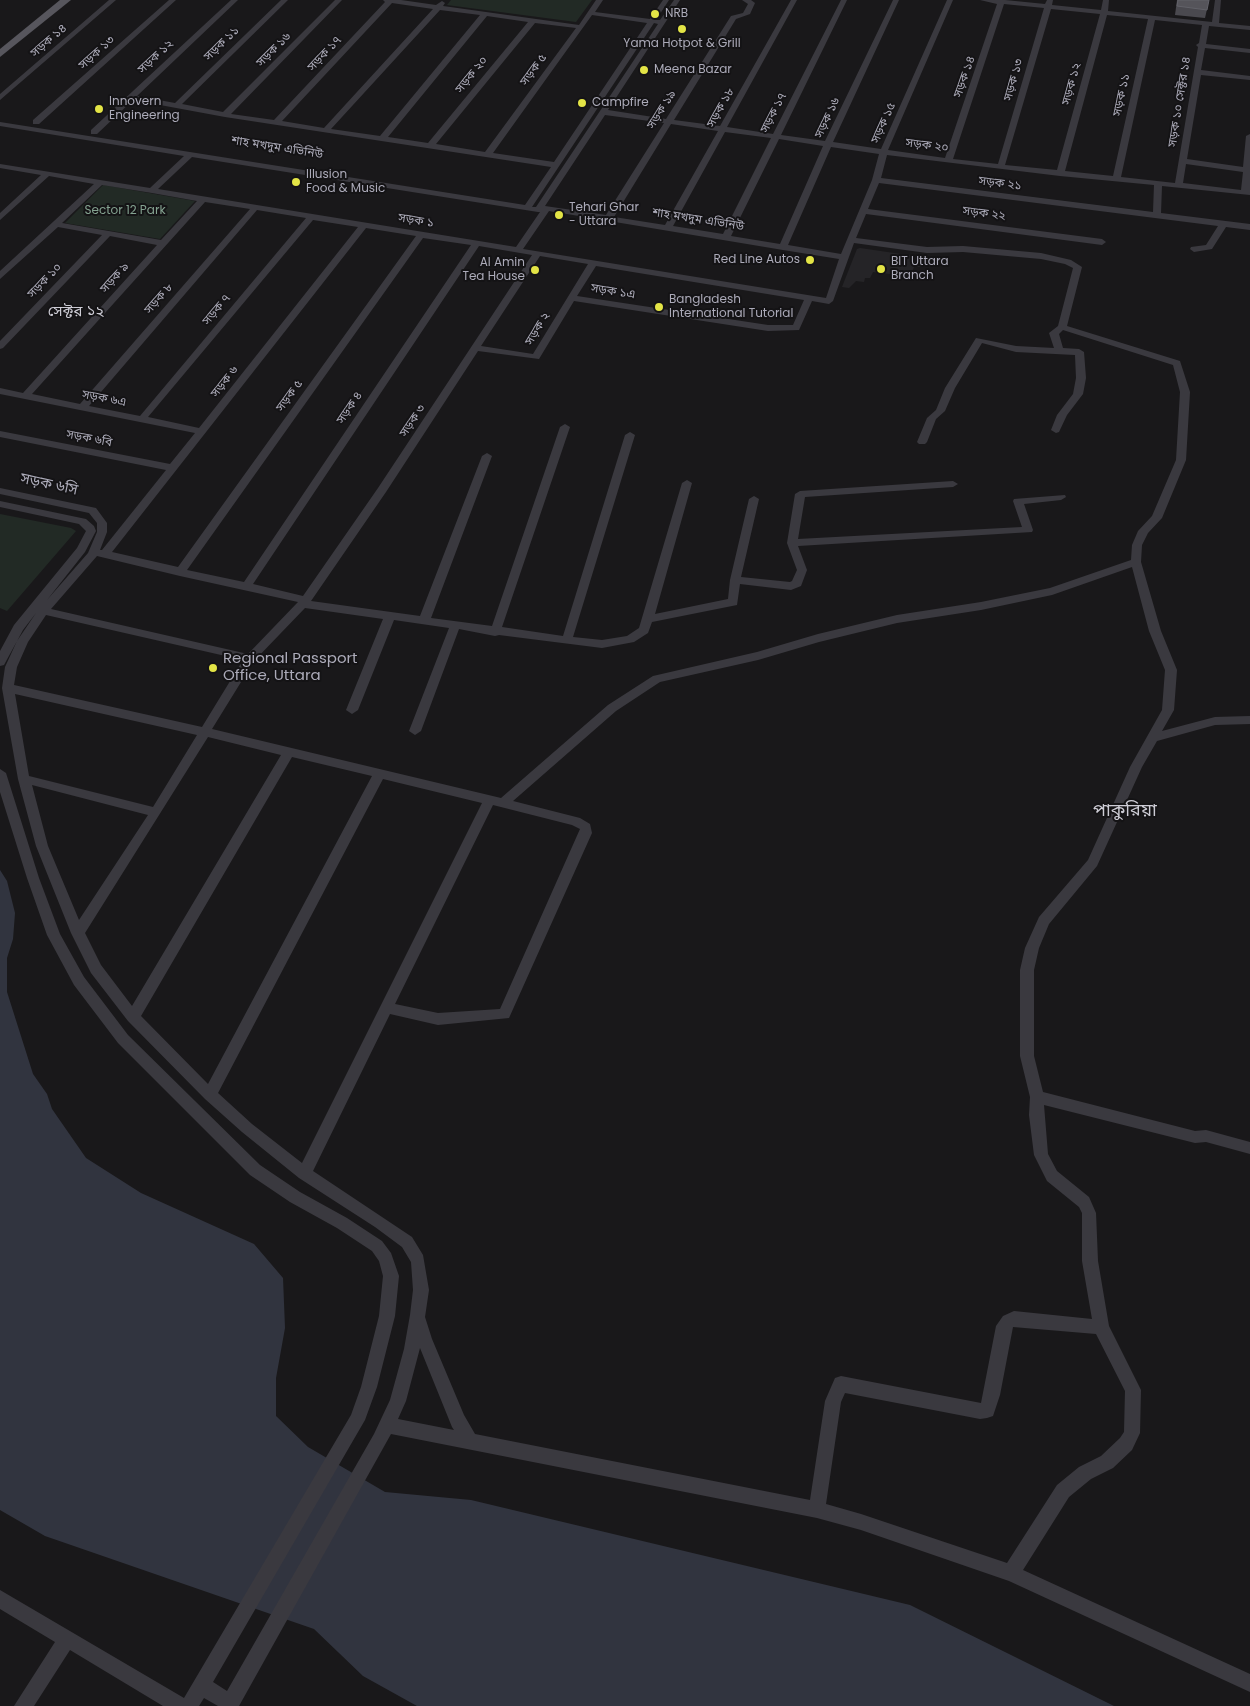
<!DOCTYPE html>
<html>
<head>
<meta charset="utf-8">
<style>
  body { margin:0 }
  canvas { display:block; background:#19181a }
</style>
</head>
<body>
<canvas width="1250" height="1706"></canvas>
<script>
const ctx = document.querySelector('canvas').getContext('2d');
ctx.lineJoin = 'round';
function fill(path, color) { ctx.fillStyle = color; ctx.fill(path, 'evenodd'); }
const poly = rows => new Path2D(rows.map(r => 'M' + r).join(''));
function trace(path, color, width, dash) { ctx.strokeStyle = color; ctx.lineWidth = width; ctx.lineCap = dash ? 'butt' : 'round'; ctx.setLineDash(dash || []); ctx.stroke(path); }
function write(font, color, halo, rows, align = 'center') {
  ctx.font = font + ' Poppins,"Noto Sans Bengali",sans-serif'; ctx.lineWidth = 4; ctx.setLineDash([]); ctx.textBaseline = 'middle'; ctx.strokeStyle = halo; ctx.fillStyle = color; for (const [text, x, y, turn = 0] of rows) {
    ctx.save(); ctx.translate(x, y); ctx.rotate((+turn || 0) * Math.PI / 180); ctx.textAlign = isNaN(turn) ? turn : align; if (halo) ctx.strokeText(text, 0, 0); ctx.fillText(text, 0, 0); ctx.restore();
  }
}
const built = poly([
  [857,249,860,248,928,258,925,267,914,267,912,272,899,271,898,275,873,272,870,278,865,278,864,282,856,281,849,288,842,287]
]);
const green = poly([
  [451,0,592,0,576,22,447,5],
  [103,185,195,201,160,239,65,223],
  [0,514,71,528,76,531,7,611,0,608]
]);
const water = poly([
  [0,870,7,881,15,913,13,939,7,958,7,992,33,1074,47,1094,52,1109,86,1158,141,1193,254,1244,283,1278,285,1328,276,1378,276,1416,308,1447,385,1492,471,1500,910,1605,1114,1706,417,1706,363,1676,314,1629,45,1536,0,1510]
]);
const minor = poly([
  [109,0,116,0,0,100,0,94,109,0],
  [169,0,176,0,39,124,33,124,33,120,169,0],
  [231,0,238,0,137,96,175,103,281,0,288,0,182,104,223,112,335,0,342,0,231,114,274,120,385,2,383,0,401,0,436,5,442,1,445,3,443,6,579,25,596,0,603,0,595,12,650,19,663,0,669,0,656,20,660,20,674,0,680,0,608,110,666,119,731,16,743,13,748,4,742,0,751,0,755,3,750,14,736,19,674,120,720,126,791,0,797,0,727,127,773,134,841,0,847,0,781,135,825,141,893,0,899,0,833,142,881,149,947,0,953,0,888,150,945,158,997,4,980,0,1005,0,1045,4,1047,0,1053,0,1052,5,1101,10,1103,0,1109,0,1108,11,1212,22,1215,0,1221,0,1219,23,1250,26,1250,30,1209,26,1206,44,1250,49,1250,53,1205,48,1201,70,1250,76,1250,80,1201,75,1187,159,1243,167,1246,136,1250,134,1250,195,1162,186,1161,213,1250,224,1250,230,1226,227,1212,249,1194,252,1190,249,1191,247,1206,245,1218,226,879,183,868,209,1102,239,1106,242,1102,245,866,214,856,238,927,247,963,246,1041,253,1071,260,1082,267,1067,326,1180,361,1190,392,1186,460,1162,518,1148,533,1142,545,1141,562,1161,631,1177,670,1174,710,1162,731,1215,717,1250,716,1250,724,1215,725,1157,741,1142,767,1097,866,1049,924,1039,948,1034,970,1034,1056,1043,1092,1195,1131,1206,1130,1250,1142,1250,1154,1206,1142,1195,1143,1044,1105,1048,1154,1057,1171,1089,1197,1096,1213,1098,1261,1109,1326,1141,1390,1140,1433,1132,1450,1113,1468,1091,1479,1069,1497,1023,1570,1250,1674,1250,1692,1009,1581,861,1530,817,1518,391,1434,239,1706,218,1706,204,1698,199,1706,163,1706,70,1650,34,1706,14,1706,55,1642,0,1609,0,1590,184,1698,351,1415,361,1387,379,1316,383,1276,379,1261,372,1251,337,1228,290,1202,250,1175,118,1043,74,985,47,935,27,878,0,792,0,769,6,773,39,878,60,934,84,977,128,1035,260,1165,300,1192,347,1218,382,1241,391,1253,399,1276,395,1316,377,1387,365,1420,213,1682,227,1691,374,1434,390,1400,404,1349,410,1315,413,1290,411,1262,402,1247,375,1227,299,1178,242,1132,205,1099,128,1021,91,973,71,933,36,846,18,779,2,688,5,667,17,641,36,613,23,630,4,665,0,666,0,651,14,625,77,548,86,531,79,524,0,507,0,501,86,519,94,526,96,531,85,552,47,600,88,553,97,532,97,523,89,513,0,494,0,488,96,508,107,523,107,532,100,550,102,550,166,470,0,437,0,431,170,464,195,433,0,394,0,388,23,393,157,245,110,236,3,348,0,349,0,341,102,235,58,227,0,279,0,271,94,184,49,176,0,220,0,213,41,175,0,168,0,164,150,188,184,156,0,126,0,122,525,205,551,167,225,117,133,100,97,134,91,134,91,130,231,0],
  [392,3,433,9,324,128,282,121,392,3],
  [1004,4,1044,8,998,164,953,159,1004,4],
  [1051,9,1100,14,1057,170,1005,165,1051,9],
  [440,10,480,15,380,136,331,129,440,10],
  [592,15,647,23,554,162,493,153,592,15],
  [1107,15,1148,19,1113,176,1065,171,1107,15],
  [487,16,528,22,428,143,388,137,487,16],
  [1155,20,1202,25,1199,43,1196,45,1198,47,1175,183,1121,177,1155,20],
  [535,23,576,28,485,152,436,144,535,23],
  [654,23,658,24,536,207,532,207,654,23],
  [605,115,664,123,606,215,545,206,605,115],
  [671,124,718,131,665,225,614,217,671,124],
  [725,132,771,138,723,234,673,226,725,132],
  [779,139,823,146,780,244,731,236,779,139],
  [831,147,879,154,872,180,841,254,788,245,831,147],
  [887,155,1060,176,1154,185,1153,212,881,178,887,155],
  [192,157,538,212,540,212,516,247,158,189,192,157],
  [1186,164,1243,172,1241,190,1183,183,1186,164],
  [102,185,152,193,197,201,161,240,62,223,102,185],
  [205,202,250,209,80,404,32,394,205,202],
  [257,210,306,218,140,416,89,406,257,210],
  [549,211,783,250,839,259,826,298,523,249,549,211],
  [313,220,358,227,199,428,148,417,313,220],
  [366,228,416,236,178,567,112,552,366,228],
  [423,238,471,245,244,582,187,570,423,238],
  [854,243,927,253,963,252,1041,259,1065,264,1073,268,1058,326,1049,333,1054,348,1016,346,976,338,945,388,936,410,927,418,917,442,919,444,925,444,927,442,936,419,945,411,955,388,982,343,1016,352,1075,355,1076,378,1073,394,1057,415,1051,430,1056,433,1059,432,1067,415,1083,394,1086,378,1084,352,1079,349,1063,348,1059,334,1063,330,1173,365,1180,392,1176,460,1152,516,1138,531,1132,545,1131,560,1050,588,981,602,897,615,818,634,757,652,653,676,608,705,501,798,212,729,254,661,305,608,383,619,346,710,352,714,358,710,394,620,449,628,409,731,415,735,421,731,459,629,495,636,499,635,602,648,634,642,648,633,652,622,737,605,740,584,791,590,801,586,807,570,798,546,1032,532,1033,530,1024,504,1061,500,1066,497,1065,495,1014,499,1013,501,1022,527,798,539,805,497,953,487,958,484,953,481,800,491,795,494,787,543,797,570,792,581,790,582,741,577,759,499,754,496,749,499,730,580,728,599,655,614,692,483,687,480,682,483,639,628,627,636,602,640,573,637,635,435,630,432,625,435,563,636,502,627,570,427,565,424,560,427,492,626,431,618,492,456,487,453,482,456,420,616,311,601,386,492,478,351,539,359,574,301,768,331,799,330,812,301,829,304,833,301,854,243],
  [479,246,532,255,378,488,303,596,253,584,479,246],
  [540,256,588,264,533,354,481,346,540,256],
  [596,266,804,300,793,325,768,325,577,296,596,266],
  [97,556,180,576,298,602,248,654,51,609,97,556],
  [1132,567,1149,631,1165,670,1162,710,1130,767,1088,860,1039,917,1025,948,1020,970,1020,1056,1030,1097,1029,1115,1034,1155,1047,1181,1079,1207,1082,1213,1082,1261,1092,1319,1014,1311,1003,1316,996,1326,981,1403,841,1376,835,1378,825,1401,810,1500,475,1434,464,1415,432,1339,425,1317,429,1290,423,1255,412,1237,313,1171,390,1014,438,1025,509,1018,592,833,590,824,580,818,513,801,616,711,660,682,758,660,819,642,897,623,981,610,1052,595,1132,567],
  [46,615,243,660,202,727,14,685,17,667,28,642,46,615],
  [15,694,197,735,153,807,29,776,15,694],
  [208,737,281,755,132,1006,101,965,85,933,208,737],
  [292,757,372,776,208,1084,141,1016,292,757],
  [383,779,482,803,302,1163,252,1124,218,1093,383,779],
  [32,785,148,815,79,920,48,846,32,785],
  [493,805,572,825,580,829,500,1009,438,1013,395,1004,493,805],
  [1013,1327,1096,1334,1125,1391,1124,1432,1120,1438,1101,1456,1079,1467,1057,1485,1007,1563,861,1514,826,1504,841,1402,845,1393,980,1419,987,1418,993,1416,1000,1395,1013,1327],
  [420,1348,452,1427,454,1430,398,1419,406,1401,420,1348]
]);
const major = poly([
  [60,0,71,0,0,57,0,49,60,0]
]);
const wall = poly([
  [1177,0,1209,0,1205,18,1175,15]
]);
const building = poly([
  [1178,0,1209,0,1207,10,1177,6,1178,0]
]);
const markers = [
  [655,14,5,"#e3e446"],
  [682,29,5,"#e3e446"],
  [644,70,5,"#e3e446"],
  [582,103,5,"#e3e446"],
  [99,109,5,"#e3e446"],
  [296,182,5,"#e3e446"],
  [559,215,5,"#e3e446"],
  [810,260,5,"#e3e446"],
  [881,269,5,"#e3e446"],
  [535,270,5,"#e3e446"],
  [659,307,5,"#e3e446"],
  [213,668,5,"#e3e446"]
];
const farPoinames = [
  ["NRB",665,14],
  ["Yama Hotpot & Grill",682,44,"center"],
  ["Meena Bazar",654,70],
  ["Innovern",109,102],
  ["Engineering",109,116],
  ["Campfire",592,103],
  ["Illusion",306,175],
  ["Food & Music",306,189],
  ["Tehari Ghar",569,208],
  ["- Uttara",569,222],
  ["Red Line Autos",800,260,"right"],
  ["BIT Uttara",891,262],
  ["Branch",891,276],
  ["Al Amin",525,263,"right"],
  ["Tea House",525,277,"right"],
  ["Bangladesh",669,300],
  ["International Tutorial",669,314]
];
const farStreetnames = [
  ["সড়ক ১৪",49,41,-41],
  ["সড়ক ১১",222,44,-44],
  ["সড়ক ১৬",274,50,-45],
  ["সড়ক ১৩",97,53,-42],
  ["সড়ক ১৭",325,54,-47],
  ["সড়ক ১২",156,57,-43],
  ["সড়ক ৫",534,70,-54],
  ["সড়ক ২০",472,75,-51],
  ["সড়ক ১৪",965,77,-71],
  ["সড়ক ১৩",1014,80,-74],
  ["সড়ক ১২",1072,84,-75],
  ["সড়ক ১১",1122,95,-78],
  ["সড়ক ১০ সেক্টর ১৪",1180,102,-81],
  ["সড়ক ১৮",721,108,-61],
  ["সড়ক ১৯",662,110,-58],
  ["সড়ক ১৭",774,113,-63],
  ["সড়ক ১৬",828,118,-65],
  ["সড়ক ১৫",884,123,-66],
  ["সড়ক ২০",927,146,7],
  ["শাহ মখদুম এভিনিউ",277,148,9],
  ["সড়ক ২১",1000,184,7],
  ["সড়ক ২২",984,214,7],
  ["শাহ মখদুম এভিনিউ",698,220,9],
  ["সড়ক ১",416,221,9],
  ["সড়ক ৯",115,278,-48],
  ["সড়ক ১০",45,281,-46],
  ["সড়ক ১এ",613,292,9],
  ["সড়ক ৮",159,299,-49],
  ["সড়ক ৭",217,310,-50],
  ["সড়ক ২",538,329,-59],
  ["সড়ক ৬",225,382,-52],
  ["সড়ক ৫",290,396,-54],
  ["সড়ক ৬এ",104,399,11],
  ["সড়ক ৪",350,408,-56],
  ["সড়ক ৩",413,421,-56],
  ["সড়ক ৬বি",89,439,11]
];
const farParknames = [
  ["Sector 12 Park",125,211]
];
const farQuarternames = [
  ["সেক্টর ১২",76,312]
];
const streetNames = [
  ["সড়ক ৬সি",49,485,12]
];
const poiNames = [
  ["Regional Passport",223,659],
  ["Office, Uttara",223,676]
];
const quarterNames = [
  ["পাকুরিয়া",1125,811]
];
fill(built, '#252427');
fill(green, '#222a25');
fill(water, '#31343f');
fill(minor, '#3a393f');
fill(major, '#57565d');
fill(wall, '#4a494f');
fill(building, '#55545a');
trace(building, '#626269', 1);
for (const [x, y, r, color] of markers) { const dot = new Path2D(); dot.arc(x, y, r, 0, 2 * Math.PI); ctx.fillStyle = color; ctx.fill(dot); trace(dot, '#141315', 2); }
write('12px', '#acabb9', '#141315', farPoinames, 'left');
write('12px', '#acabb9', '#141315', farStreetnames);
write('12px', '#84a290', '#141315', farParknames);
write('15px', '#cdccd5', '#141315', farQuarternames);
write('15px', '#acabb9', '#141315', streetNames);
write('15px', '#acabb9', '#141315', poiNames, 'left');
write('18px', '#cdccd5', '#141315', quarterNames);
</script>
</body>
</html>
